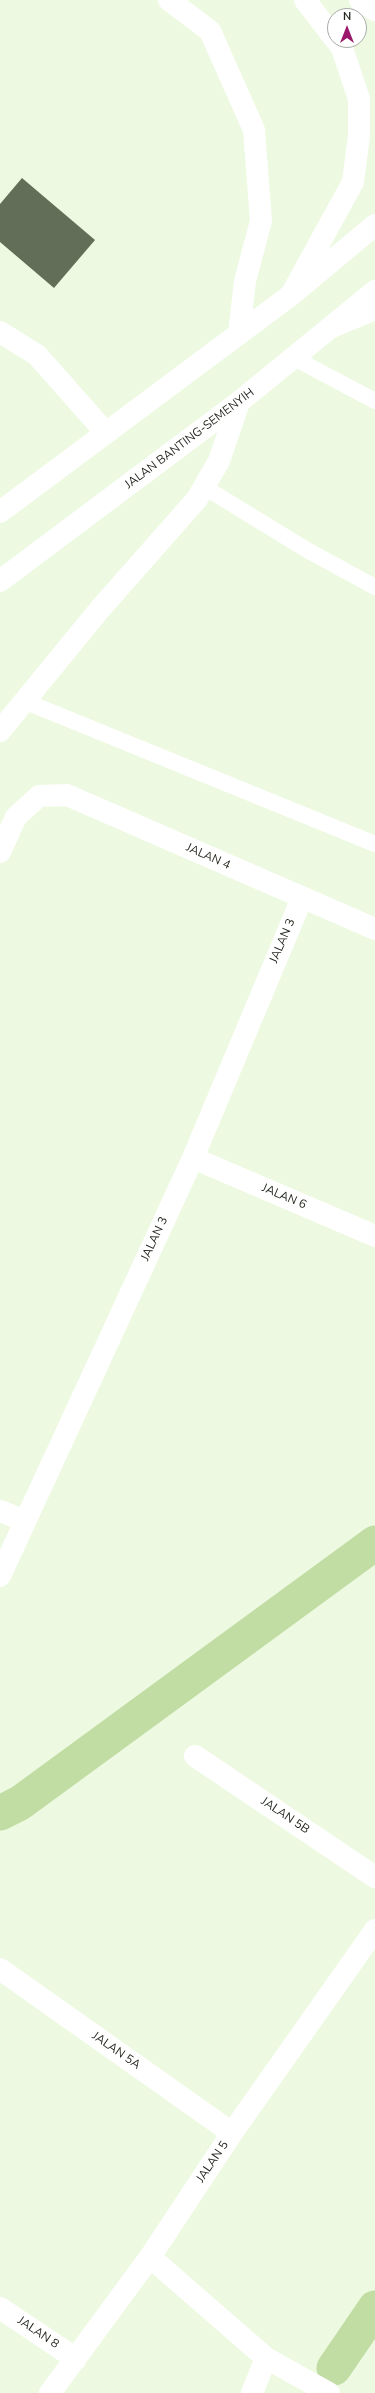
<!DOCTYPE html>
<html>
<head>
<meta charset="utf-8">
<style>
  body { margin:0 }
  #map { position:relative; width:375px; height:2393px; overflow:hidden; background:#edfae1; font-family:"Nunito Sans",sans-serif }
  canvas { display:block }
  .north { position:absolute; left:327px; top:8px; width:40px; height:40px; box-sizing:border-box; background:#fff; border:1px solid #a8aaa7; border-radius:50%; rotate:0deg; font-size:11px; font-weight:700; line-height:16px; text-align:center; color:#262b22 }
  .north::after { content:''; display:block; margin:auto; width:14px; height:18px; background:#9b186b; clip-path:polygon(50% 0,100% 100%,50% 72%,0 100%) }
</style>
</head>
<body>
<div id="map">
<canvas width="375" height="2393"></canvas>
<div class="north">N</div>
</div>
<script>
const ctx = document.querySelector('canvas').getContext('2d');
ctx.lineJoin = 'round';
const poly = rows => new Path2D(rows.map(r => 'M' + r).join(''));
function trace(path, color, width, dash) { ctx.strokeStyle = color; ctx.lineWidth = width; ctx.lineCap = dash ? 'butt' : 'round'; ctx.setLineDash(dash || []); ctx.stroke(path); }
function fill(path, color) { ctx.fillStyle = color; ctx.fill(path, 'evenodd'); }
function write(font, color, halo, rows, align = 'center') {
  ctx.font = font + ' "Nunito Sans",sans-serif'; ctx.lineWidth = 4; ctx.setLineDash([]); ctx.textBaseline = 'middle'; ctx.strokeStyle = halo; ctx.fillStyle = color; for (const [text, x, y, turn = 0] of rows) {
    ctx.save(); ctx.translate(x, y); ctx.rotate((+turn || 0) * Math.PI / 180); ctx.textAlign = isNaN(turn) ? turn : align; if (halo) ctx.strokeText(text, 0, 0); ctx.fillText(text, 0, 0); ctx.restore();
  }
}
const canal = poly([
  [0,1813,20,1803,375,1543],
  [334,2368,375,2308]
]);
const building = poly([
  [22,178,95,240,54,288,0,242,0,204]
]);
const lane = poly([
  [294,358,375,401],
  [204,487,307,550,375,587],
  [24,701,375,844]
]);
const street = poly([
  [169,0,210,31,254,130,261,221,245,281,239,334],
  [0,332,37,355,106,433],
  [0,731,100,609,197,499,219,461,239,402],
  [0,852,16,817,39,796,67,795,375,929],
  [193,1158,375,1236],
  [0,1511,25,1521],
  [0,1576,193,1158,302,898],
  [195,1756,375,1877],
  [0,1969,232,2133],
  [150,2257,266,2358,252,2393],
  [0,2308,76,2359],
  [266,2358,329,2393],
  [50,2393,150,2257,232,2133,375,1930]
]);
const primary = poly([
  [0,512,291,295,375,225],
  [0,581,239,402,375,291]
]);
const highway = poly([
  [305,0,335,39],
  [360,0,375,10],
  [291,295,353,182,359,136,359,99,342,48,336,40],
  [334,326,375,309]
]);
const streetNames = [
  ["JALAN BANTING-SEMENYIH",190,439,-37],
  ["JALAN 4",208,857,24],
  ["JALAN 3",283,941,-67],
  ["JALAN 6",284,1197,23],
  ["JALAN 3",155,1239,-65],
  ["JALAN 5B",285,1816,34],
  ["JALAN 5A",116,2051,35],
  ["JALAN 5",213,2162,-56],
  ["JALAN 8",38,2333,34]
];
trace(canal, '#c1dda4', 35);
fill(building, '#636e59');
trace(lane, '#fff', 16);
trace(street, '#fff', 22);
trace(primary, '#fff', 22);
trace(highway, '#fff', 22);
write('12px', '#262b22', '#fff', streetNames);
</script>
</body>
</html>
